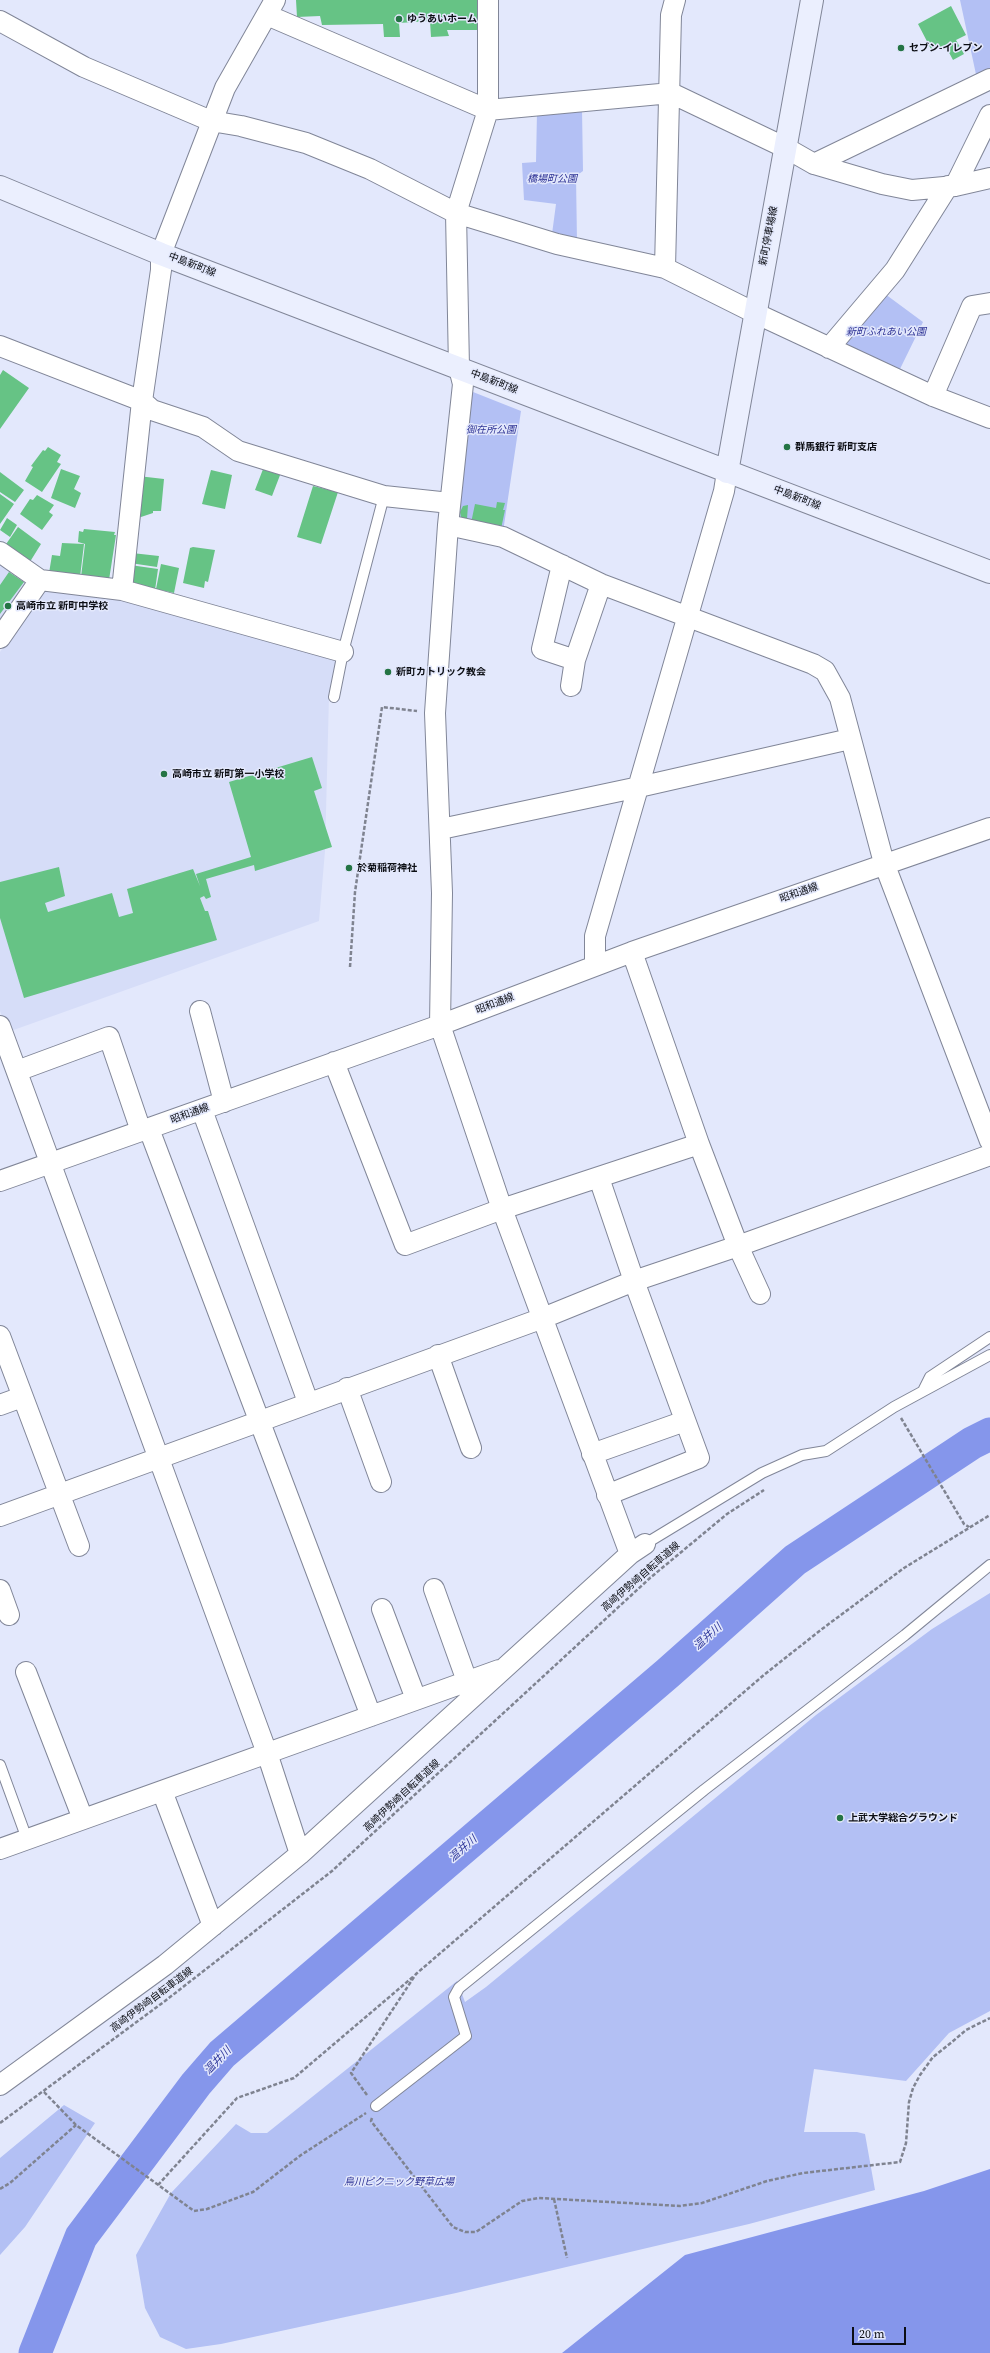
<!DOCTYPE html>
<html>
<head>
<meta charset="utf-8">
<style>
  body { margin:0 }
  #map { position:relative; width:990px; height:2353px; overflow:hidden; background:#e3e8fc; font-family:"Source Serif 4",serif }
  canvas { display:block }
  .scale { position:absolute; left:852px; top:2327px; width:54px; height:18px; box-sizing:border-box; border:2px solid #0c0e14; border-top:0; padding-left:5px; font-size:12px; line-height:14px; white-space:nowrap; color:#0c0e14; -webkit-text-stroke:3px #e3e8fc; paint-order:stroke }
</style>
</head>
<body>
<div id="map">
<canvas width="990" height="2353"></canvas>
<div class="scale">20 m</div>
</div>
<script>
const ctx = document.querySelector('canvas').getContext('2d');
ctx.lineJoin = 'round';
function fill(path, color) { ctx.fillStyle = color; ctx.fill(path, 'evenodd'); }
const poly = rows => new Path2D(rows.map(r => 'M' + r).join(''));
function trace(path, color, width, dash) { ctx.strokeStyle = color; ctx.lineWidth = width; ctx.lineCap = dash ? 'butt' : 'round'; ctx.setLineDash(dash || []); ctx.stroke(path); }
function write(font, color, halo, rows, align = 'center') {
  ctx.font = font + ' "Source Serif 4","Noto Sans JP",serif'; ctx.lineWidth = 3; ctx.setLineDash([]); ctx.textBaseline = 'middle'; ctx.strokeStyle = halo; ctx.fillStyle = color; for (const [text, x, y, turn = 0] of rows) {
    ctx.save(); ctx.translate(x, y); ctx.rotate((+turn || 0) * Math.PI / 180); ctx.textAlign = isNaN(turn) ? turn : align; if (halo) ctx.strokeText(text, 0, 0); ctx.fillText(text, 0, 0); ctx.restore();
  }
}
const built = poly([
  [0,558,33,581,0,630],
  [55,586,129,595,339,655,329,696,325,851,319,921,8,1032,0,1011,0,652,39,594]
]);
const green = poly([
  [960,0,990,0,990,71,977,79],
  [582,109,583,171,576,176,577,242,552,234,556,204,524,200,522,163,536,162,537,112],
  [881,291,923,322,900,369,845,347,842,339],
  [473,392,521,411,503,532,455,522,468,396],
  [990,1593,990,2011,949,2033,906,2081,814,2069,804,2132,857,2132,865,2134,875,2190,749,2224,456,2293,221,2344,186,2349,160,2337,145,2308,136,2255,171,2193,236,2124,251,2133,267,2133,457,1981,465,2002,486,1987,816,1715,932,1629],
  [64,2105,95,2123,25,2227,0,2255,0,2158]
]);
const water = poly([
  [990,2169,990,2353,562,2353,685,2255,924,2191]
]);
const river = poly([
  [35,2353,81,2237,196,2084,222,2054,668,1673,795,1560,972,1443,990,1434]
]);
const building = poly([
  [296,0,477,0,477,30,447,30,449,36,431,37,430,21,399,23,400,37,384,37,383,24,322,25,320,16,297,17],
  [951,6,966,35,956,40,964,54,953,60,945,45,932,51,918,24],
  [3,370,29,388,0,429,0,375],
  [48,447,61,455,57,462,61,464,42,492,25,481,33,467,31,466,43,450,45,451],
  [265,464,282,470,272,496,255,490],
  [61,469,80,476,74,489,81,493,75,508,51,498],
  [211,470,232,475,225,509,202,504],
  [0,472,24,490,15,502,0,492],
  [138,476,164,479,161,511,153,511,153,513,141,517,134,515],
  [313,486,338,492,321,544,297,537],
  [0,494,14,504,0,524],
  [37,495,54,505,49,512,53,515,42,530,20,514,30,499,33,500],
  [497,502,505,503,503,510,505,510,501,529,471,523,475,504,496,508],
  [468,505,467,519,461,517,460,512,463,506],
  [7,518,17,525,10,537,0,530],
  [18,527,41,544,28,565,4,547],
  [84,529,115,532,114,535,116,535,109,580,81,577,85,544,78,542,79,531,83,532],
  [62,543,84,544,80,577,49,573,52,555,60,556],
  [193,547,215,550,208,582,205,581,204,588,183,583,190,548],
  [132,553,159,556,157,567,130,563],
  [161,564,179,568,174,593,156,589],
  [130,565,158,569,155,590,127,585],
  [9,572,24,582,0,614,0,585],
  [312,757,322,788,314,791,332,847,255,871,254,865,206,879,211,897,206,899,204,896,200,898,205,911,208,911,217,940,24,998,0,918,0,882,59,867,65,896,45,903,48,912,112,893,119,917,133,913,127,889,193,869,200,886,196,874,251,857,229,782]
]);
const path = poly([
  [350,967,355,892,382,707,417,711],
  [901,1418,964,1524,969,1527],
  [641,1569,650,1578],
  [44,2092,76,2125,194,2211,207,2209,253,2192,301,2155,366,2113],
  [367,2095,351,2073,416,1974,765,1674,822,1629,904,1568,990,1515],
  [372,2118,371,2121,453,2227,465,2232,476,2232,522,2201,539,2198,680,2206,702,2203,767,2181,803,2173,900,2162,906,2143,909,2102,913,2088,920,2075,933,2057,952,2042,966,2030,990,2018],
  [0,2123,165,2001,332,1871,650,1578,727,1514,764,1490],
  [158,2185,237,2098,294,2078,414,1976],
  [0,2189,10,2183,76,2125],
  [554,2199,567,2258]
]);
const lane = poly([
  [334,697,343,652,384,496],
  [923,1391,930,1377,990,1337],
  [645,1544,762,1473,802,1455,826,1451,894,1407,990,1355],
  [0,1765,27,1839],
  [376,2106,466,2036,454,1997,459,1988,704,1790,905,1635,990,1565]
]);
const street = poly([
  [488,0,488,110,456,213,459,368,463,384,448,525,435,713,442,893,440,1025,502,1209,630,1554],
  [267,15,488,110,671,93,786,148,814,164,882,184,912,190,955,186,990,178],
  [0,21,84,67,211,121,241,126,306,143,370,169,456,213,557,244,665,268,755,313,933,396,990,418],
  [814,164,990,79],
  [955,186,990,115],
  [665,268,671,15,675,0],
  [0,346,142,401,152,410,203,427,238,451,384,496,450,503],
  [829,348,895,270,948,186],
  [933,396,972,306,990,303],
  [448,525,503,537,601,584,813,664,825,671,840,698,884,863,990,1141],
  [0,552,40,580,122,590,343,652],
  [562,565,542,649,575,660],
  [122,590,142,401,161,270,161,254,225,88,275,0],
  [0,638,40,580],
  [571,686,575,660,601,584],
  [441,829,639,787,850,739],
  [632,952,699,1144,738,1246,760,1294],
  [595,965,595,936,724,491,727,472],
  [200,1011,224,1102],
  [0,1026,267,1753,300,1854],
  [334,1062,405,1245,502,1209,699,1144],
  [17,1071,109,1037,141,1131],
  [202,1110,308,1402],
  [149,1129,371,1716],
  [599,1178,634,1281,699,1458,607,1495],
  [0,1181,440,1025,632,952,990,828],
  [0,1336,79,1546],
  [438,1355,471,1448],
  [347,1388,381,1482],
  [0,1405,22,1397],
  [592,1454,685,1421],
  [0,1516,543,1318,634,1281,738,1246,990,1155],
  [434,1589,467,1681],
  [0,1590,9,1615],
  [382,1609,416,1699],
  [26,1672,83,1819],
  [162,1791,213,1926],
  [0,1849,499,1670],
  [0,2085,165,1965,300,1854,630,1554,645,1544]
]);
const secondary = poly([
  [0,187,161,254,990,572],
  [727,472,812,0]
]);
const markers = [
  [399,19,4,"#247444"],
  [901,48,4,"#247444"],
  [787,447,4,"#247444"],
  [8,606,4,"#247444"],
  [388,672,4,"#247444"],
  [164,774,4,"#247444"],
  [349,868,4,"#247444"],
  [840,1818,4,"#247444"]
];
const poiNames = [
  ["ゆうあいホーム",407,19],
  ["セブン-イレブン",909,48],
  ["群馬銀行 新町支店",795,447],
  ["高崎市立 新町中学校",16,606],
  ["新町カトリック教会",396,672],
  ["高崎市立 新町第一小学校",172,774],
  ["於菊稲荷神社",357,868],
  ["上武大学総合グラウンド",848,1818]
];
const parkNames = [
  ["橋場町公園",552,179],
  ["新町ふれあい公園",886,332],
  ["御在所公園",491,430],
  ["烏川ピクニック野草広場",399,2182]
];
const streetNames = [
  ["新町停車場線",769,236,-79],
  ["中島新町線",192,265,21],
  ["中島新町線",494,382,21],
  ["中島新町線",797,498,21],
  ["昭和通線",799,893,-19],
  ["昭和通線",495,1004,-21],
  ["昭和通線",190,1114,-20],
  ["高崎伊勢崎自転車道線",641,1577,-41],
  ["高崎伊勢崎自転車道線",402,1796,-43],
  ["高崎伊勢崎自転車道線",152,2000,-37]
];
const waterNames = [
  ["温井川",708,1637,-42],
  ["温井川",463,1849,-41],
  ["温井川",218,2061,-46]
];
fill(built, '#d6ddf8');
fill(green, '#b3c0f4');
fill(water, '#8596eb');
trace(river, '#8596eb', 33);
fill(building, '#66c385');
trace(lane, '#818698', 12);
trace(street, '#818698', 22);
trace(secondary, '#818698', 24);
trace(path, '#7f8390', 2.5, [4, 2]);
trace(lane, '#fff', 10);
trace(street, '#fff', 20);
trace(secondary, '#ebeffe', 22);
for (const [x, y, r, color] of markers) { const dot = new Path2D(); dot.arc(x, y, r, 0, 2 * Math.PI); ctx.fillStyle = color; ctx.fill(dot); trace(dot, '#e3e8fc', 1.5); }
write('bold 10px', '#0c0e14', '#e3e8fc', poiNames, 'left');
write('italic 10px', '#2e3395', '#e3e8fc', parkNames);
write('10px', '#0c0e14', '#e3e8fc', streetNames);
write('italic 11px', '#353d9e', '#e3e8fc', waterNames);
</script>
</body>
</html>
